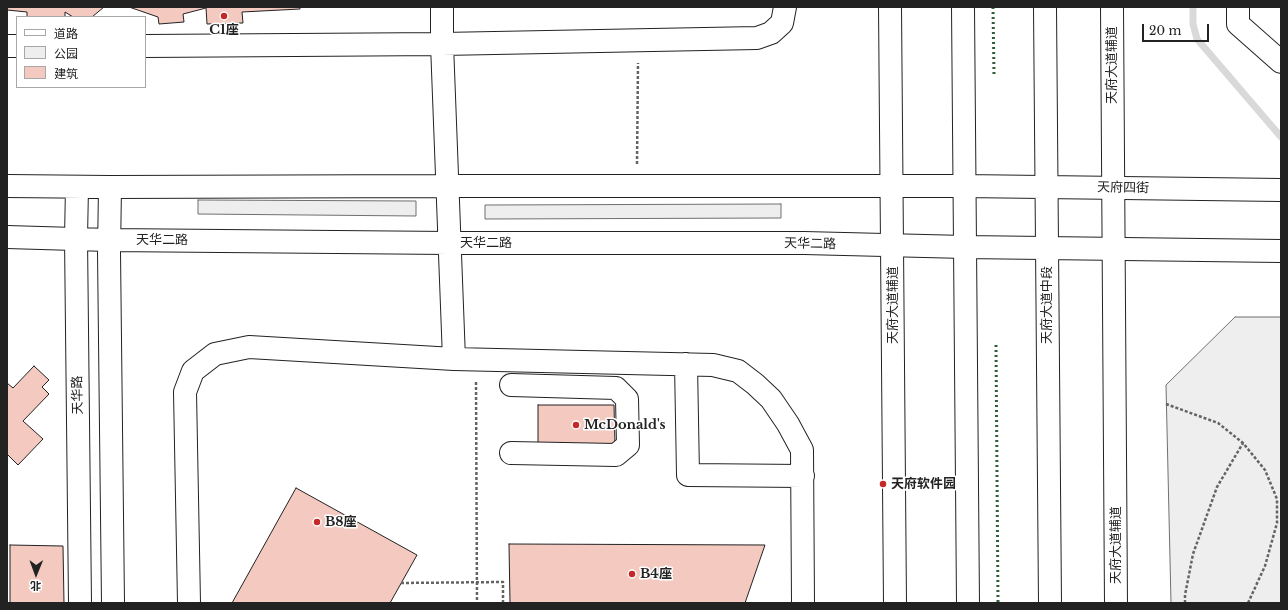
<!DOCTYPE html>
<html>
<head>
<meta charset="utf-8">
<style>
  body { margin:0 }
  #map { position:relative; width:1288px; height:610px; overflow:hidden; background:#fff; font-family:"Libre Baskerville","Noto Sans SC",serif }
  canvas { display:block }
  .frame { position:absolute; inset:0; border:8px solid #222; pointer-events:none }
  .legend { position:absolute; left:16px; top:16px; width:130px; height:72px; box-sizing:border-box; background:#fff; border:1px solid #a7a7a7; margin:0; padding:5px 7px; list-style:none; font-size:12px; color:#222 }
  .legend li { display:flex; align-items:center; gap:8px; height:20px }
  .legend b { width:20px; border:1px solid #a7a7a7 }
  .north { position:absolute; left:16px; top:554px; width:40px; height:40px; -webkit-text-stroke:3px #fff; paint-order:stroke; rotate:181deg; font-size:11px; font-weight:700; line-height:16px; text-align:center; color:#222 }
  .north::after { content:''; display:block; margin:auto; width:14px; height:18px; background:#222; clip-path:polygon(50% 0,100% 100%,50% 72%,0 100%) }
  .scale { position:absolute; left:1142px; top:24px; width:67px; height:18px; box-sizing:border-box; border:2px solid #222; border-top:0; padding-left:5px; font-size:12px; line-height:14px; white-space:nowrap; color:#222; -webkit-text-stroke:3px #fff; paint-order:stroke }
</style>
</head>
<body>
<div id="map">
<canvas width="1288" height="610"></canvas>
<div class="frame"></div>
<ul class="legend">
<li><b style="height:5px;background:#fff"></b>道路</li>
<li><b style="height:11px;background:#eee"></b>公园</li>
<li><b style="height:11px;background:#f3c9c0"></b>建筑</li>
</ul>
<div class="north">北</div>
<div class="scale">20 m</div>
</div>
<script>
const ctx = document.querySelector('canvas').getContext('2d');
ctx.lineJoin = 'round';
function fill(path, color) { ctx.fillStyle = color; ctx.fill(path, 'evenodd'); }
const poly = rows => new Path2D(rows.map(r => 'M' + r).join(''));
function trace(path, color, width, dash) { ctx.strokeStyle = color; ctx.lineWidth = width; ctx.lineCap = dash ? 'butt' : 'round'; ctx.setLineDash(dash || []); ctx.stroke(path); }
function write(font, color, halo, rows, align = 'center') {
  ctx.font = font + ' "Libre Baskerville","Noto Sans SC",serif'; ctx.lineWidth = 3; ctx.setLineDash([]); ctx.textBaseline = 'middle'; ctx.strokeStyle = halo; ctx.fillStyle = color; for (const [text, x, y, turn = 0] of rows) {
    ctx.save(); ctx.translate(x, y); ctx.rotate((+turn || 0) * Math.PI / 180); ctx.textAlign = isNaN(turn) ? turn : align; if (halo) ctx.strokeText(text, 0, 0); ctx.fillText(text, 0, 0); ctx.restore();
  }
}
const green = poly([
  [198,200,416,201,416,216,198,214,198,200],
  [781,204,781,218,485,219,485,205,781,204],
  [1235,317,1281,317,1281,603,1171,603,1166,385,1235,317]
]);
const stream = poly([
  [1193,7,1193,24,1197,39,1281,137]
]);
const building = poly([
  [7,7,104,7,92,17,73,17,65,12,65,17,27,17,27,12,7,10,7,7],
  [129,7,300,7,300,9,242,12,243,23,207,24,206,8,183,14,184,22,159,24,158,17,129,7],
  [34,366,49,380,42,387,49,394,23,421,43,439,18,465,7,454,7,383,13,388,34,366],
  [538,405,614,405,615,445,538,445,538,405],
  [296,488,417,555,390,603,232,603,296,488],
  [509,544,765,545,745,603,510,603,509,544],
  [10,545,63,546,64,603,10,603,10,545]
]);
const path = poly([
  [637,164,638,63],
  [476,382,477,603],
  [1166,404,1218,423,1243,443,1265,470,1277,499,1277,523,1265,566,1248,603],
  [1185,603,1185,595,1193,554,1217,487,1243,443]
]);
const minor = poly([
  [442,7,442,44,757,38,771,33,782,23,785,7],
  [890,7,895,603],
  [1112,7,1116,603],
  [1238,7,1238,24,1281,62],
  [7,46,17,46],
  [145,46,442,44,454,359],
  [7,186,110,187,448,186,964,186],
  [77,187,76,238,80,603],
  [110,187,109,252,113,603],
  [7,237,109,240,449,243,804,243,965,247],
  [686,364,688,475,803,476],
  [511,453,616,455,628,445,627,399,616,388,511,385],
  [189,603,185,392,193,371,215,354,249,347,454,359,713,365,738,371,755,384,771,399,788,424,802,450,803,603]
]);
const major = poly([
  [963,7,968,603],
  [1045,7,1050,603],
  [964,186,1281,190],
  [965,247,1281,251]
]);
const pathBridge = poly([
  [401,583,503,582,503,603]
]);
const hedge = poly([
  [993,7,994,75],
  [996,345,998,603]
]);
const markers = [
  [224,16,4,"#c62828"],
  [576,425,4,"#c62828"],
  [883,484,4,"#c62828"],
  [317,522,4,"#c62828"],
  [632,574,4,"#c62828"]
];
const poiNames = [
  ["C1座",224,30,"center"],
  ["McDonald's",584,425],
  ["天府软件园",891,484],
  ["B8座",325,522],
  ["B4座",640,574]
];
const streetNames = [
  ["天府大道辅道",1112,65,-90],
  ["天府四街",1123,188,1],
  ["天华二路",162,240],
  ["天华二路",486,243],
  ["天华二路",810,244,1],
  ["天府大道辅道",893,305,-90],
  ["天府大道中段",1047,305,-90],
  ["天华路",78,395,-91],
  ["天府大道辅道",1116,545,-90]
];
fill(green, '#eee');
trace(green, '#6f6f6f', 1);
trace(stream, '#d9d9d9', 7);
fill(building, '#f3c9c0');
trace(building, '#222', 1);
trace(minor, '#222', 24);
trace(major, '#222', 24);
trace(path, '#646464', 2.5, [3, 2]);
trace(minor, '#fff', 22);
trace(major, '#fff', 22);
trace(pathBridge, '#646464', 2.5, [3, 2]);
trace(hedge, '#2f5e38', 3, [2, 3]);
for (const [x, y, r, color] of markers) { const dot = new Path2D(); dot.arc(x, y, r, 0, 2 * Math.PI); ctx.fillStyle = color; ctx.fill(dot); trace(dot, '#fff', 1.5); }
write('bold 13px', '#222', '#fff', poiNames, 'left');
write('13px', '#222', '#fff', streetNames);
</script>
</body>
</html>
